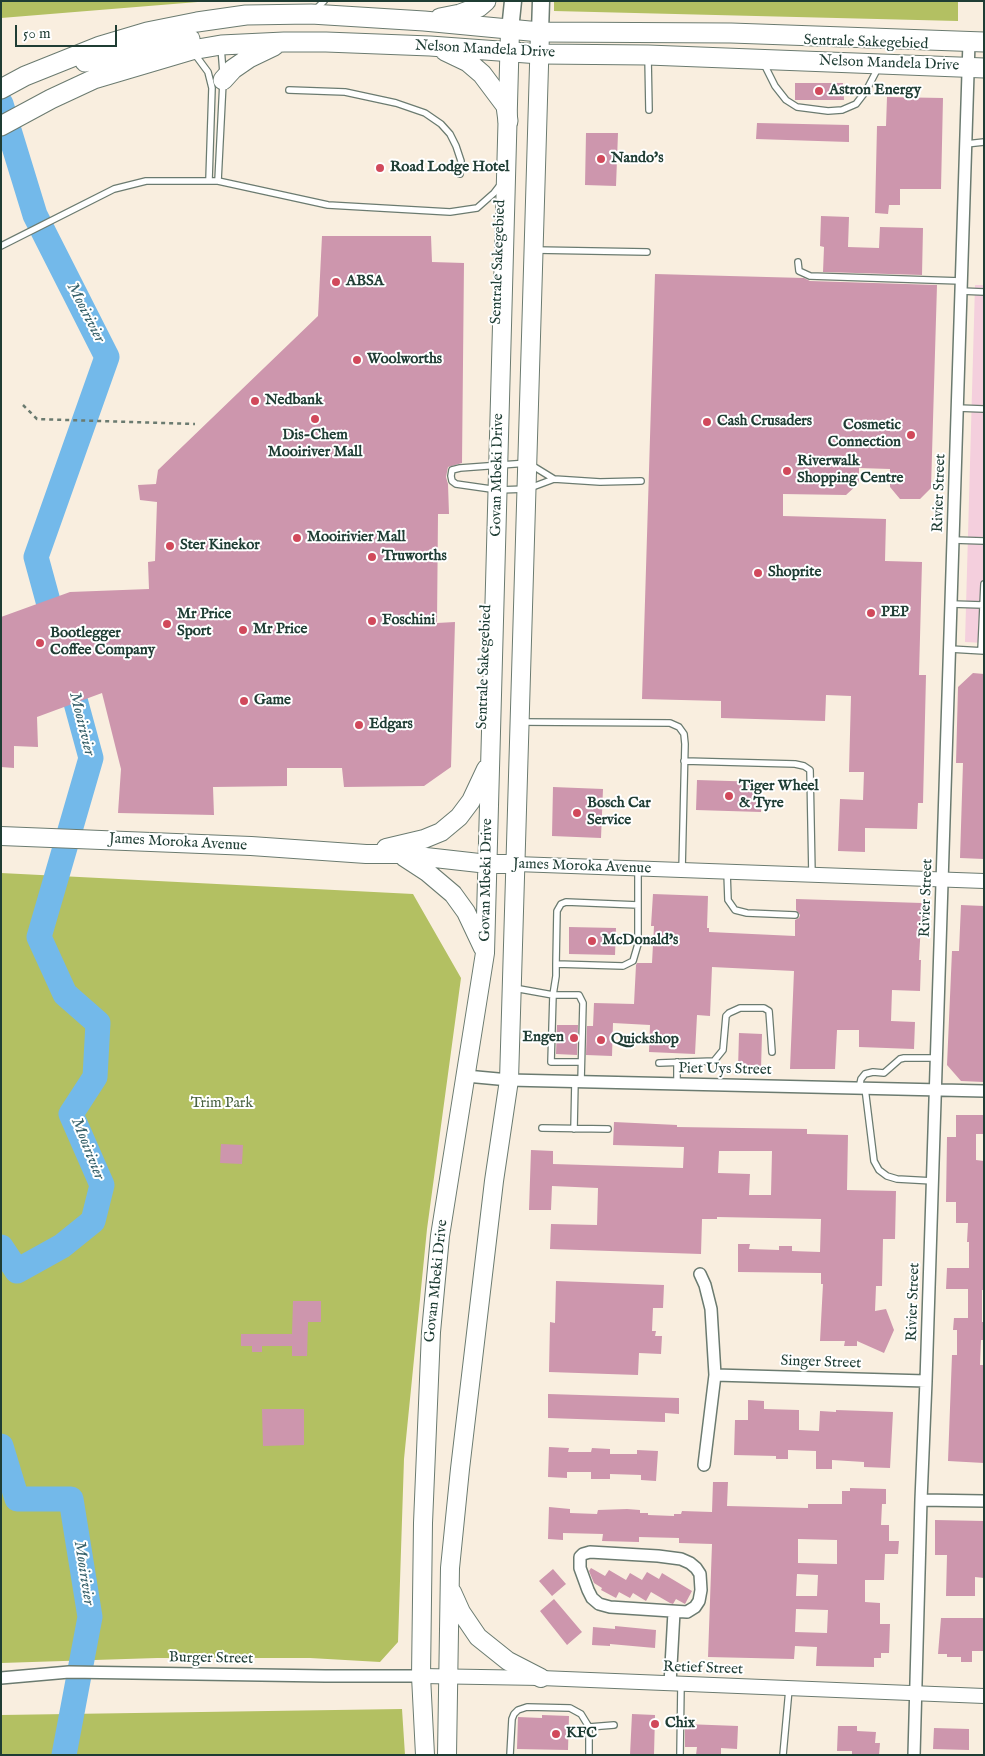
<!DOCTYPE html>
<html>
<head>
<meta charset="utf-8">
<style>
  body { margin:0 }
  #map { position:relative; width:985px; height:1756px; overflow:hidden; background:#f9eedf; font-family:"IM FELL English",serif }
  canvas { display:block }
  .frame { position:absolute; inset:0; border:2px solid #1f3d34; pointer-events:none }
  .scale { position:absolute; left:15px; top:25px; width:102px; height:22px; box-sizing:border-box; border:2px solid #1f3d34; border-top:0; padding-left:6px; font-size:15px; line-height:18px; white-space:nowrap; color:#1f3d34; -webkit-text-stroke:4px #fff; paint-order:stroke }
</style>
</head>
<body>
<div id="map">
<canvas width="985" height="1756"></canvas>
<div class="frame"></div>
<div class="scale">50 m</div>
</div>
<script>
const ctx = document.querySelector('canvas').getContext('2d');
ctx.lineJoin = 'round';
function fill(path, color) { ctx.fillStyle = color; ctx.fill(path, 'evenodd'); }
const poly = rows => new Path2D(rows.map(r => 'M' + r).join(''));
function trace(path, color, width, dash) { ctx.strokeStyle = color; ctx.lineWidth = width; ctx.lineCap = dash ? 'butt' : 'round'; ctx.setLineDash(dash || []); ctx.stroke(path); }
function write(font, color, halo, rows, align = 'center') {
  ctx.font = font + ' "IM FELL English",serif'; ctx.lineWidth = 4; ctx.setLineDash([]); ctx.textBaseline = 'middle'; ctx.strokeStyle = halo; ctx.fillStyle = color; for (const [text, x, y, turn = 0] of rows) {
    ctx.save(); ctx.translate(x, y); ctx.rotate((+turn || 0) * Math.PI / 180); ctx.textAlign = isNaN(turn) ? turn : align; if (halo) ctx.strokeText(text, 0, 0); ctx.fillText(text, 0, 0); ctx.restore();
  }
}
const built = poly([
  [975,285,984,285,984,643,965,642]
]);
const green = poly([
  [1,1,210,1,1,18],
  [554,1,958,1,958,21,554,11],
  [1,873,413,894,461,978,427,1229,404,1459,398,1642,380,1662,310,1658,157,1658,1,1663],
  [402,1709,405,1755,1,1755,1,1715]
]);
const river = poly([
  [1,104,35,215,107,357,36,557,57,634],
  [1,1247,17,1271,62,1246,93,1221,102,1185,71,1114,95,1077,98,1023,65,994,39,937,91,758,67,670],
  [1,1446,17,1499,71,1499,90,1617,64,1755]
]);
const building = poly([
  [795,83,843,83,844,100,795,100],
  [887,97,943,98,941,189,900,189,900,205,889,205,888,214,875,213,877,126,886,126],
  [757,123,849,125,849,142,756,139],
  [586,133,618,133,616,186,585,185],
  [821,216,849,217,848,247,879,248,880,227,923,228,922,275,823,272,824,247,820,246],
  [322,236,431,236,432,262,464,263,462,463,448,467,446,477,448,484,449,514,438,514,437,623,455,622,451,767,424,786,344,787,342,768,287,768,287,786,213,787,214,815,118,813,121,769,102,693,37,717,38,747,14,746,14,768,1,767,1,617,70,592,149,589,148,562,155,561,157,502,140,500,138,485,156,484,158,470,318,316],
  [655,274,804,278,810,281,937,285,931,488,920,499,900,499,890,487,890,469,859,468,859,483,846,495,783,494,783,516,886,519,885,561,922,562,919,675,926,675,923,803,918,803,917,829,865,828,865,852,838,851,840,799,863,800,864,772,849,772,851,696,826,695,825,721,721,718,721,701,642,699],
  [973,673,984,674,984,859,960,858,963,763,956,763,958,687],
  [697,780,762,782,761,812,696,810],
  [553,787,603,789,601,838,552,836],
  [653,894,708,896,707,928,709,928,709,932,795,936,795,920,799,918,800,915,796,910,796,899,922,903,919,960,921,960,920,991,892,990,891,1021,915,1022,914,1049,859,1047,859,1030,837,1030,835,1069,790,1069,794,971,712,967,710,1016,697,1015,695,1054,649,1052,650,1025,613,1023,612,1056,586,1055,587,1026,593,1026,594,1003,634,1004,636,965,637,963,652,963,654,926,651,926],
  [961,905,984,906,984,1082,961,1081,947,1065,952,951,959,951],
  [569,927,616,928,615,955,569,954],
  [557,1025,578,1025,577,1055,556,1054],
  [739,1033,762,1034,761,1069,738,1069],
  [956,1115,984,1115,984,1134,976,1134,976,1160,984,1161,984,1290,982,1290,982,1322,984,1322,984,1340,981,1340,980,1365,984,1365,984,1463,948,1461,952,1355,957,1355,957,1330,953,1330,954,1318,968,1318,968,1289,946,1289,947,1268,969,1268,969,1242,967,1242,968,1223,956,1223,956,1202,946,1202,947,1137,956,1137],
  [614,1122,677,1125,677,1127,807,1129,807,1134,848,1135,847,1190,896,1191,895,1239,883,1239,882,1286,876,1286,875,1311,886,1309,894,1330,884,1353,857,1341,857,1346,844,1346,845,1341,820,1341,823,1284,821,1284,821,1273,738,1272,738,1244,750,1244,749,1249,779,1250,779,1246,792,1246,792,1251,820,1252,821,1219,717,1217,717,1219,702,1219,701,1254,550,1249,551,1224,597,1225,598,1188,552,1186,551,1210,529,1210,531,1150,553,1151,553,1164,683,1168,684,1147,613,1145],
  [719,1151,772,1151,771,1195,749,1195,750,1174,718,1173],
  [221,1144,243,1145,242,1164,220,1163],
  [556,1281,664,1285,663,1308,653,1308,652,1331,656,1331,655,1336,662,1336,661,1354,639,1353,638,1375,549,1372,550,1322,555,1323],
  [293,1301,321,1301,321,1322,308,1322,307,1356,292,1356,292,1346,262,1346,262,1352,252,1352,252,1346,241,1346,241,1334,292,1334],
  [548,1394,679,1398,679,1414,665,1413,665,1422,548,1418],
  [748,1400,764,1401,764,1409,799,1410,799,1430,819,1431,820,1411,836,1412,836,1410,893,1412,890,1468,864,1467,864,1462,832,1460,832,1469,816,1469,816,1451,788,1450,788,1459,776,1459,776,1456,734,1455,735,1420,748,1420],
  [262,1409,304,1409,304,1445,263,1446],
  [549,1447,569,1448,568,1452,591,1452,592,1448,610,1449,610,1454,637,1454,637,1450,658,1451,656,1481,641,1480,641,1475,610,1474,610,1479,591,1479,591,1472,567,1472,567,1478,548,1477],
  [713,1482,728,1482,727,1506,808,1508,808,1504,842,1504,842,1491,850,1491,850,1488,886,1489,886,1504,882,1504,881,1525,889,1525,889,1541,899,1541,898,1554,885,1554,884,1580,865,1580,865,1602,880,1603,880,1624,890,1624,889,1653,881,1653,881,1658,874,1658,874,1667,816,1666,817,1647,795,1646,794,1659,708,1657,712,1544,679,1543,679,1538,639,1537,639,1542,602,1541,603,1534,563,1533,563,1540,548,1539,549,1507,570,1509,570,1513,597,1514,598,1510,627,1509,640,1510,640,1513,648,1513,648,1515,674,1516,674,1514,681,1514,682,1511,712,1512],
  [798,1539,837,1540,837,1564,798,1563],
  [797,1574,818,1575,817,1596,796,1596],
  [796,1609,828,1610,827,1633,795,1632],
  [935,1520,984,1521,984,1578,975,1577,975,1596,946,1596,947,1555,935,1555],
  [591,1568,605,1576,609,1570,626,1580,630,1573,642,1580,647,1572,659,1579,662,1573,692,1591,685,1604,676,1599,673,1604,670,1603,651,1592,646,1601,633,1593,630,1598,619,1592,616,1598,601,1590,602,1588,594,1583,589,1571],
  [553,1569,566,1584,552,1596,539,1581],
  [554,1599,582,1632,567,1645,540,1611],
  [941,1618,984,1618,983,1651,972,1651,972,1662,961,1662,961,1657,947,1657,947,1654,938,1654],
  [615,1626,656,1630,655,1648,610,1644,610,1646,592,1645,593,1627,615,1629],
  [632,1714,655,1715,654,1755,630,1755],
  [542,1715,569,1716,568,1750,517,1749,518,1717,542,1718],
  [685,1724,738,1726,737,1749,721,1748,721,1755,696,1755,697,1747,685,1747],
  [838,1726,857,1726,857,1731,876,1732,875,1743,880,1743,879,1755,852,1755,852,1751,837,1751],
  [934,1728,969,1729,969,1750,933,1749]
]);
const path = poly([
  [23,405,37,419,195,424]
]);
const service = poly([
  [316,9,324,1],
  [221,47,223,73],
  [194,53,208,72,212,88,209,180],
  [648,57,649,110],
  [764,64,775,86,786,100,797,107,828,111,842,110,856,104,866,91,878,68],
  [289,90,345,92,396,103,425,113,441,124,450,134,456,146,461,161,460,174],
  [966,144,984,142],
  [218,181,223,82],
  [1,246,114,189,146,181,218,181,328,205,450,212,477,208,494,193,501,184],
  [535,250,647,252],
  [798,262,799,271,810,276,961,281],
  [961,291,984,292],
  [957,408,984,409],
  [554,479,528,463,460,468,452,470,451,476,452,481,456,484,498,490,527,489,554,479,600,482,641,481],
  [953,540,984,541],
  [951,604,983,605],
  [950,649,984,651],
  [981,650,984,584],
  [522,722,670,723,679,727,684,734,685,744,682,870],
  [684,761,795,764,804,766,810,770,812,875],
  [727,872,728,900,735,910,747,913,795,915],
  [638,905,566,902,561,904,557,911,556,964,623,966,633,961,638,944,638,869],
  [556,964,556,976,553,995,579,995,583,1003,581,1081],
  [514,988,553,995,551,1062,581,1062],
  [677,1062,677,1084],
  [659,1063,714,1061,723,1050,726,1016,729,1013,740,1008,764,1008,769,1011,772,1052],
  [859,1088,861,1079,865,1074,873,1072,884,1073,900,1059,904,1058,937,1058],
  [865,1088,874,1161,879,1170,887,1176,897,1179,933,1181],
  [542,1128,608,1129],
  [574,1129,575,1081],
  [589,1727,614,1725],
  [510,1755,512,1719,514,1714,518,1710,527,1707,570,1708,581,1714,589,1727,589,1755],
  [680,1755,681,1685],
  [783,1755,789,1689]
]);
const minor = poly([
  [466,1076,509,1080,984,1091],
  [700,1274,705,1285,711,1309,715,1375,704,1465],
  [715,1375,926,1381],
  [921,1500,984,1501],
  [590,1552,658,1556,681,1559,690,1563,696,1568,700,1574,701,1590,699,1601,695,1607,687,1612,610,1607,599,1604,592,1598,588,1590,580,1568,580,1557,583,1554,590,1552],
  [1,1678,69,1672,325,1676,421,1676],
  [670,1684,674,1612],
  [914,1755,921,1500,926,1381,969,42]
]);
const tertiary = poly([
  [516,864,984,881],
  [421,1676,541,1678,984,1696]
]);
const secondary = poly([
  [510,30,513,1],
  [540,32,541,1]
]);
const primary = poly([
  [1,836,251,846,366,854,399,854,488,864,516,864],
  [386,848,424,839,441,832,459,817,471,801,486,769],
  [404,857,427,872,453,894,466,912,483,948],
  [452,1592,461,1612,478,1637,508,1661,541,1678],
  [425,1755,421,1676,423,1523,431,1332,440,1236,485,953,510,30],
  [447,1755,450,1568,460,1469,494,1181,509,1080,540,32]
]);
const trunk = poly([
  [440,18,460,14,479,7,486,1],
  [445,51,468,62,482,74,506,106,508,121],
  [85,62,190,39],
  [223,80,233,69,249,58,274,46],
  [1,89,25,76,100,46,147,32,197,22,246,15,311,14,424,21,540,32,731,33,984,42],
  [1,126,51,99,94,79,192,50,221,45,284,42,326,42,430,46,540,54,648,55,984,68]
]);
const markers = [
  [819,91,5,"#d1495b"],
  [601,159,5,"#d1495b"],
  [380,168,5,"#d1495b"],
  [336,282,5,"#d1495b"],
  [357,360,5,"#d1495b"],
  [255,401,5,"#d1495b"],
  [315,419,5,"#d1495b"],
  [707,422,5,"#d1495b"],
  [911,435,5,"#d1495b"],
  [787,471,5,"#d1495b"],
  [297,538,5,"#d1495b"],
  [170,546,5,"#d1495b"],
  [372,557,5,"#d1495b"],
  [758,573,5,"#d1495b"],
  [871,613,5,"#d1495b"],
  [372,621,5,"#d1495b"],
  [167,624,5,"#d1495b"],
  [243,630,5,"#d1495b"],
  [40,643,5,"#d1495b"],
  [244,701,5,"#d1495b"],
  [359,725,5,"#d1495b"],
  [729,796,5,"#d1495b"],
  [577,813,5,"#d1495b"],
  [592,941,5,"#d1495b"],
  [574,1038,5,"#d1495b"],
  [601,1040,5,"#d1495b"],
  [655,1724,5,"#d1495b"],
  [556,1734,5,"#d1495b"]
];
const streetNames = [
  ["Sentrale Sakegebied",866,43,2],
  ["Nelson Mandela Drive",485,50,3],
  ["Nelson Mandela Drive",889,64,2],
  ["Sentrale Sakegebied",499,262,-88],
  ["Govan Mbeki Drive",498,475,-89],
  ["Rivier Street",940,493,-88],
  ["Sentrale Sakegebied",485,667,-88],
  ["James Moroka Avenue",178,843,3],
  ["James Moroka Avenue",582,867,2],
  ["Govan Mbeki Drive",487,880,-89],
  ["Rivier Street",927,898,-88],
  ["Piet Uys Street",725,1070,1],
  ["Govan Mbeki Drive",437,1281,-84],
  ["Rivier Street",914,1302,-88],
  ["Singer Street",821,1363,2],
  ["Burger Street",211,1659,1],
  ["Retief Street",703,1669,2]
];
const poiNames = [
  ["Astron Energy",829,91],
  ["Nando's",611,159],
  ["Road Lodge Hotel",390,168],
  ["ABSA",346,282],
  ["Woolworths",367,360],
  ["Nedbank",265,401],
  ["Cash Crusaders",717,422],
  ["Cosmetic",901,426,"right"],
  ["Connection",901,443,"right"],
  ["Dis-Chem",315,436,"center"],
  ["Mooiriver Mall",315,453,"center"],
  ["Riverwalk",797,462],
  ["Shopping Centre",797,479],
  ["Mooirivier Mall",307,538],
  ["Ster Kinekor",180,546],
  ["Truworths",382,557],
  ["Shoprite",768,573],
  ["PEP",881,613],
  ["Mr Price",177,615],
  ["Sport",177,632],
  ["Foschini",382,621],
  ["Mr Price",253,630],
  ["Bootlegger",50,634],
  ["Coffee Company",50,651],
  ["Game",254,701],
  ["Edgars",369,725],
  ["Tiger Wheel",739,787],
  ["& Tyre",739,804],
  ["Bosch Car",587,804],
  ["Service",587,821],
  ["McDonald's",602,941],
  ["Engen",564,1038,"right"],
  ["Quickshop",611,1040],
  ["Chix",665,1724],
  ["KFC",566,1734]
];
const parkNames = [
  ["Trim Park",222,1104]
];
const waterNames = [
  ["Mooirivier",85,313,63],
  ["Mooirivier",81,724,76],
  ["Mooirivier",87,1149,68],
  ["Mooirivier",83,1573,81]
];
fill(built, '#f4cfdd');
fill(green, '#b3c062');
trace(river, '#73b9ea', 25);
fill(building, '#cd96ad');
trace(service, '#6b7b70', 8);
trace(minor, '#6b7b70', 14);
trace(tertiary, '#6b7b70', 16);
trace(secondary, '#6b7b70', 19);
trace(primary, '#6b7b70', 20);
trace(trunk, '#6b7b70', 21);
trace(path, '#6b7b70', 2.5, [4, 4]);
trace(service, '#fff', 5.5);
trace(minor, '#fff', 11);
trace(tertiary, '#fff', 14);
trace(secondary, '#fff', 16);
trace(primary, '#fff', 18);
trace(trunk, '#fff', 19);
for (const [x, y, r, color] of markers) { const dot = new Path2D(); dot.arc(x, y, r, 0, 2 * Math.PI); ctx.fillStyle = color; ctx.fill(dot); trace(dot, '#fff', 2); }
write('15px', '#1f3d34', '#fff', streetNames);
write('bold 15px', '#1f3d34', '#fff', poiNames, 'left');
write('15px', '#4b6442', '#fff', parkNames);
write('italic 16px', '#38626b', '#fff', waterNames);
</script>
</body>
</html>
